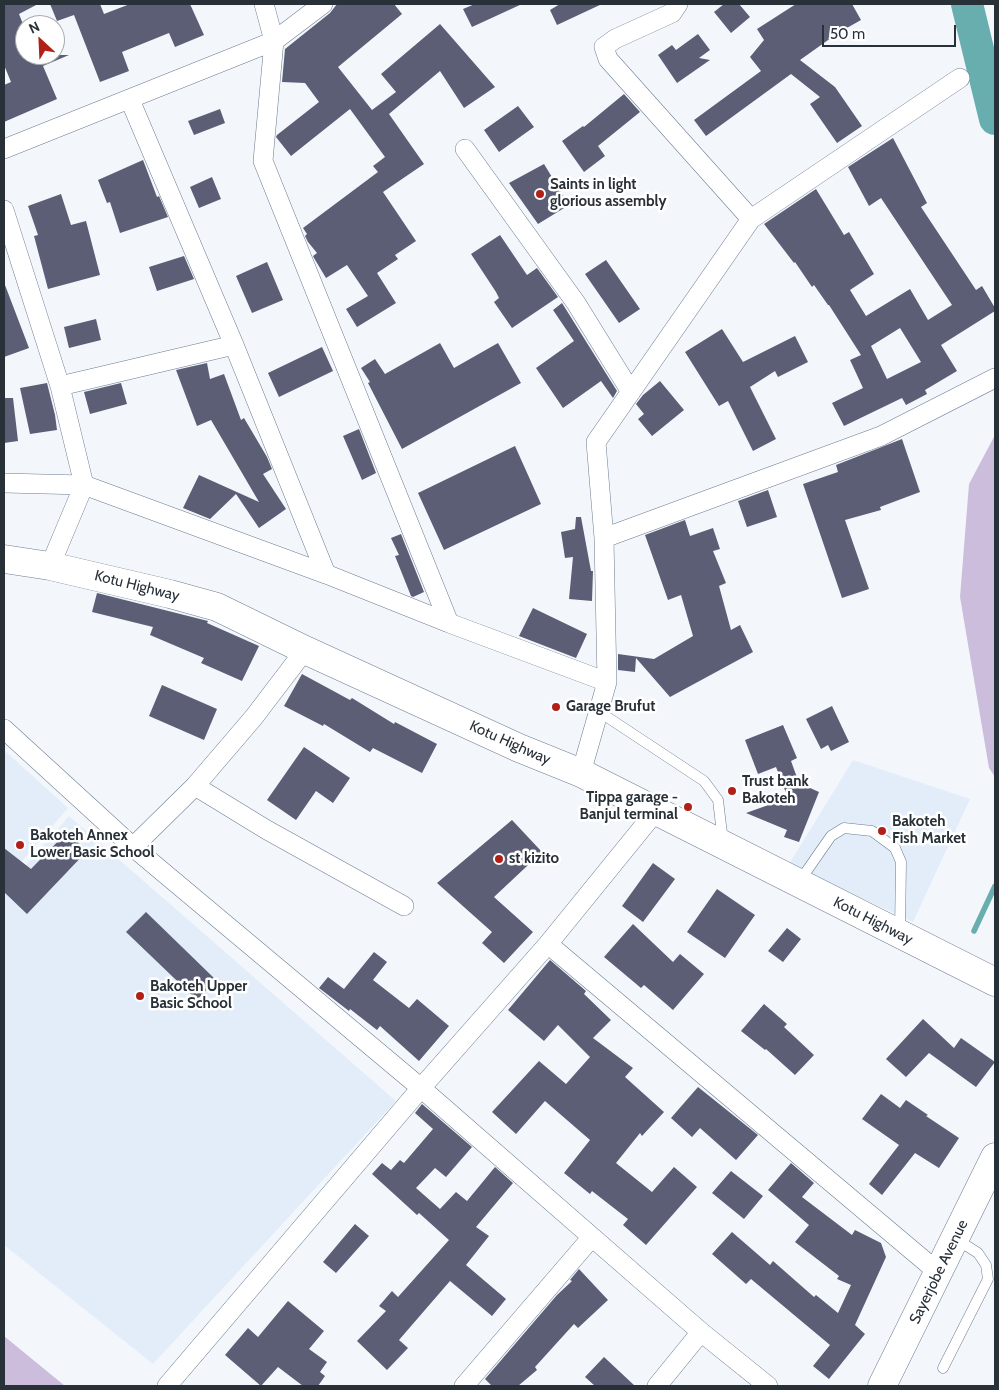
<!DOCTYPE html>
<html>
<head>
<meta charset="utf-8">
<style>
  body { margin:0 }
  #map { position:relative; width:999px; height:1390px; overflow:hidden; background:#f3f7fc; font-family:Cabin,sans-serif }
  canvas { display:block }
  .frame { position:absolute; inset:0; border:5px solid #283038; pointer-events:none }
  .north { position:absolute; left:15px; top:15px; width:50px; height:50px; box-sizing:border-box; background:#fff; border:1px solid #a9acaf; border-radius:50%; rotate:335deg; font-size:14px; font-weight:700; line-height:20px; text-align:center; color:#283038 }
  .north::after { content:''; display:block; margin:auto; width:18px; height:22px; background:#b02019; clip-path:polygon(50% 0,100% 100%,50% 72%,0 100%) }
  .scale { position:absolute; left:822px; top:25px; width:134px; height:22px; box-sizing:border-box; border:2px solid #283038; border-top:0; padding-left:6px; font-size:15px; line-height:18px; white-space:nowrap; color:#283038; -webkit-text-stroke:4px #fff; paint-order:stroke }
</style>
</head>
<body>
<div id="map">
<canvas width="999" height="1390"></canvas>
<div class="frame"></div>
<div class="north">N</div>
<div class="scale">50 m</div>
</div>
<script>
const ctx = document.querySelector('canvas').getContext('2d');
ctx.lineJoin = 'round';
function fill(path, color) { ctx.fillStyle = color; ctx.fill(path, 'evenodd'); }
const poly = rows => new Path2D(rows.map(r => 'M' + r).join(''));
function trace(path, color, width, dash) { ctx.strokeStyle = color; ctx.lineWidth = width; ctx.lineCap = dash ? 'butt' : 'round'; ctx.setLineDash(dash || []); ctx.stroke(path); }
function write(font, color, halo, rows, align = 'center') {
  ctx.font = font + ' Cabin,sans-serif'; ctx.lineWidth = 5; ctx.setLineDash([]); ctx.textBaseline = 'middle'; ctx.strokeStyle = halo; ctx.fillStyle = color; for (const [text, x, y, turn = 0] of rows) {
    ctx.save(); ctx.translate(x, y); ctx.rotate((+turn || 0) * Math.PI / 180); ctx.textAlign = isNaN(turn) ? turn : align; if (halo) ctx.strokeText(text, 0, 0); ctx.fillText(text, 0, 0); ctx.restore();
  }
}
const built = poly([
  [4,750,68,808,4,882],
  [853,760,970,799,913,922,789,864],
  [69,816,396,1101,153,1364,4,1245,4,890]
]);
const green = poly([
  [995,435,995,777,989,768,960,597,969,484],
  [4,1336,65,1386,4,1386]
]);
const stream = poly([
  [974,931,995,886]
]);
const river = poly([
  [967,4,995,119]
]);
const building = poly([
  [4,4,38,4,19,14,25,29,25,55,69,55,43,66,57,99,4,122,4,85,11,82,4,65],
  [50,4,100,4,104,14,130,4,190,4,204,35,175,47,169,33,122,52,129,71,100,82,74,15,57,21],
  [337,4,394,4,402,14,338,67,372,110,396,92,381,74,440,24,495,87,464,108,440,71,389,114,424,164,383,192,416,241,395,255,398,259,377,273,396,303,357,327,346,309,368,296,347,265,326,278,314,258,313,256,317,253,308,242,305,236,307,234,303,228,378,172,373,166,385,157,350,109,291,156,276,137,277,135,319,102,305,83,282,82,285,49,330,13],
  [475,4,522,4,472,27,463,9],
  [560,4,602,4,557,25,550,10],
  [724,4,739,4,750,17,731,33,714,12],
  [796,4,852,4,861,20,838,33,800,60,835,87,862,126,837,143,810,104,820,97,791,74,706,136,694,120,761,71,750,57,764,40,757,29],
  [698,34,710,50,699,58,710,60,677,83,658,55,672,45,676,50],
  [624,94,640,112,598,146,605,156,584,172,562,141,583,126,584,127],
  [518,106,534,127,499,152,484,130],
  [220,109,225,123,194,135,188,121],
  [893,138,927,203,921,207,976,290,982,286,995,308,995,311,941,345,957,371,925,390,927,394,906,405,902,398,844,426,832,403,863,388,850,360,861,355,829,305,828,305,814,285,812,287,795,262,794,263,764,224,816,189,844,235,849,232,874,274,850,290,866,316,910,289,928,320,952,305,881,198,869,206,848,167],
  [900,328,921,362,887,379,871,346],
  [143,160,157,197,159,196,168,217,120,233,110,202,107,203,98,180],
  [544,164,569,205,538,224,509,183],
  [212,177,221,199,199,208,190,187],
  [61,194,71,225,86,221,100,275,48,289,34,236,38,235,28,206],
  [500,235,527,275,537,268,558,297,512,328,494,302,499,298,496,292,471,254],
  [184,256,194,279,157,291,149,267],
  [606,260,640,309,619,323,585,274],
  [267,262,283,300,252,313,236,276],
  [4,285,5,285,29,348,4,357],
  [562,303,617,391,613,398,601,381,563,408,536,368,574,341,553,310],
  [96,319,101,340,69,348,64,327],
  [722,329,743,362,795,336,808,362,778,377,775,371,750,387,776,439,753,451,728,401,719,406,685,352],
  [440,343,454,368,498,343,521,383,402,449,368,383,370,382,361,368,375,359,385,374],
  [322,347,333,371,279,397,268,373],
  [207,363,210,379,224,374,241,420,244,418,267,457,272,469,263,474,286,509,259,528,236,494,210,519,183,508,199,475,259,502,211,420,197,426,176,370],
  [660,381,684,410,652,436,638,419,644,414,636,404,643,395],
  [47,383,55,415,57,430,30,434,20,388],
  [121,383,127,404,90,414,84,392],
  [4,398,13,398,18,441,4,443],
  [359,429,376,473,362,480,343,436],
  [902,439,920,492,880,507,881,510,845,520,869,589,842,598,803,484,838,472,836,465],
  [515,446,541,504,444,550,418,493],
  [768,490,777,517,747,527,738,501],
  [576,517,581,517,591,571,593,571,592,601,569,599,573,557,565,558,561,532,575,529],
  [685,520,690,536,713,528,720,549,713,551,726,583,719,586,731,630,740,625,753,652,670,697,636,658,635,672,618,670,618,654,654,659,693,636,681,595,668,600,645,535],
  [401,534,424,592,413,597,411,596,395,556,399,555,391,538],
  [97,593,208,621,207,623,259,646,242,681,201,663,204,658,150,635,153,627,92,612],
  [533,608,587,634,576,658,519,636],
  [302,674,350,700,352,698,394,724,395,722,437,744,422,773,373,748,370,752,324,724,323,726,284,706],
  [162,685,217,709,204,740,149,716],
  [832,706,849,742,831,751,828,745,821,749,806,719],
  [783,725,797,758,791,761,799,783,819,792,799,842,784,837,787,830,746,813,788,798,776,767,758,774,745,740],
  [304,747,350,778,333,803,316,791,296,820,267,800],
  [512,820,542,852,494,897,533,932,504,963,482,943,492,932,437,883],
  [67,832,87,851,27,914,4,892,4,848,31,869],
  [653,863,675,879,643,922,622,906],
  [717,889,755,915,725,958,687,932],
  [146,912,216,980,197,1000,126,932],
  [633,924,673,962,680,954,704,974,673,1010,644,985,641,988,604,957],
  [787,928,801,939,783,962,768,951],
  [374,952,387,962,373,980,409,1008,417,999,449,1026,419,1061,380,1026,377,1030,350,1009,349,1011,319,988,328,977,344,989],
  [550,960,586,991,584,994,611,1020,593,1038,633,1068,625,1077,664,1112,642,1136,640,1133,616,1163,652,1192,674,1167,697,1187,646,1245,623,1225,628,1219,592,1191,590,1194,564,1173,590,1140,545,1101,516,1134,492,1112,539,1061,566,1084,590,1057,558,1025,544,1041,508,1010],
  [764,1004,787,1024,784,1027,814,1055,795,1075,766,1049,765,1050,741,1031],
  [923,1019,954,1048,961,1038,995,1062,976,1087,929,1053,906,1077,886,1059],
  [698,1087,758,1135,736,1160,700,1128,692,1137,671,1118],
  [881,1094,900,1108,906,1100,928,1115,926,1116,959,1138,939,1168,915,1153,882,1195,869,1184,899,1145,862,1119],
  [422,1104,472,1147,446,1177,435,1168,416,1188,440,1209,456,1192,467,1201,495,1167,513,1183,476,1227,489,1236,466,1265,506,1299,492,1316,450,1281,399,1340,408,1348,387,1370,357,1341,386,1311,379,1306,392,1291,398,1297,449,1240,419,1213,417,1215,372,1174,382,1163,391,1170,400,1160,404,1163,433,1129,415,1113],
  [791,1163,814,1183,802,1197,852,1235,855,1230,881,1243,886,1257,855,1325,865,1334,829,1379,813,1366,830,1345,751,1279,746,1284,712,1254,732,1232,770,1265,773,1261,814,1297,816,1295,838,1313,851,1285,837,1279,839,1276,795,1242,809,1225,768,1190],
  [731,1171,763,1196,744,1219,712,1193],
  [355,1224,369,1236,336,1273,323,1262],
  [579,1269,608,1300,578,1328,574,1324,535,1367,537,1370,518,1386,492,1386,485,1379,557,1295,572,1281,570,1280],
  [288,1301,324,1331,309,1349,327,1362,320,1372,325,1376,318,1386,303,1386,278,1367,261,1386,225,1355,248,1328,258,1337],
  [604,1357,635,1386,595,1386,585,1377]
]);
const lane = poly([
  [598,711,704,781,718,800,723,842],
  [799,882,831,836,844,828,872,831,895,848,901,862,900,931],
  [943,1368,988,1279,986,1265,978,1253,956,1239]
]);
const street = poly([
  [264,4,274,41,263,161,449,623,607,682,581,773],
  [678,4,672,13,615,39,604,47,608,59,751,219],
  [130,100,234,345,326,574],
  [4,149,274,41,323,4],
  [465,149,576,303,631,392],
  [4,210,60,386,84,485,50,566],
  [60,386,234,345],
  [4,483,84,485,326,574,449,623],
  [604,538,881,436,995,378],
  [607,682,604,538,596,442,751,219,960,78],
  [4,729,133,847,421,1088,701,1332,768,1386],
  [195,786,267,830,404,906],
  [133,847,195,786,254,717,305,650],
  [548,944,939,1273],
  [167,1386,421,1088,548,944,656,811],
  [464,1386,592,1237],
  [657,1386,701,1332]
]);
const secondary = poly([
  [4,559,50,566,170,594,217,607,305,650,519,748,581,773,995,982]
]);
const primary = poly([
  [882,1386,995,1157]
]);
const markers = [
  [540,194,5,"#b02019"],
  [556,707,5,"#b02019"],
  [732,791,5,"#b02019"],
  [688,807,5,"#b02019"],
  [882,831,5,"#b02019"],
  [20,845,5,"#b02019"],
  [499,859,5,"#b02019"],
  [140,996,5,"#b02019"]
];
const poiNames = [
  ["Saints in light",550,185],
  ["glorious assembly",550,202],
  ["Garage Brufut",566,707],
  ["Trust bank",742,782],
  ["Bakoteh",742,799],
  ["Tippa garage -",678,798,"right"],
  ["Banjul terminal",678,815,"right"],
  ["Bakoteh",892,822],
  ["Fish Market",892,839],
  ["Bakoteh Annex",30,836],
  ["Lower Basic School",30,853],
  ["st kizito",509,859],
  ["Bakoteh Upper",150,987],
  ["Basic School",150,1004]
];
const streetNames = [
  ["Kotu Highway",137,586,14],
  ["Kotu Highway",510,743,24],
  ["Kotu Highway",873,921,27],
  ["Sayerjobe Avenue",939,1272,-64]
];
fill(built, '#e3edf9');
fill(green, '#ccbddd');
trace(stream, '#69aeaf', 5.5);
trace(river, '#69aeaf', 32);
fill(building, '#5b5e75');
trace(lane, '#6b7d92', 11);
trace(street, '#6b7d92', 20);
trace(secondary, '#6b7d92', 29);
trace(primary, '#6b7d92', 29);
trace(lane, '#fff', 10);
trace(street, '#fff', 19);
trace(secondary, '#fff', 28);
trace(primary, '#fff', 28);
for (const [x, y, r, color] of markers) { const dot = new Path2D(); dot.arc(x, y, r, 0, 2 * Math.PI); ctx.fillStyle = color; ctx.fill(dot); trace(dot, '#fff', 2); }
write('bold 15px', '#283038', '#fff', poiNames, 'left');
write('15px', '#283038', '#fff', streetNames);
</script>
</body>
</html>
